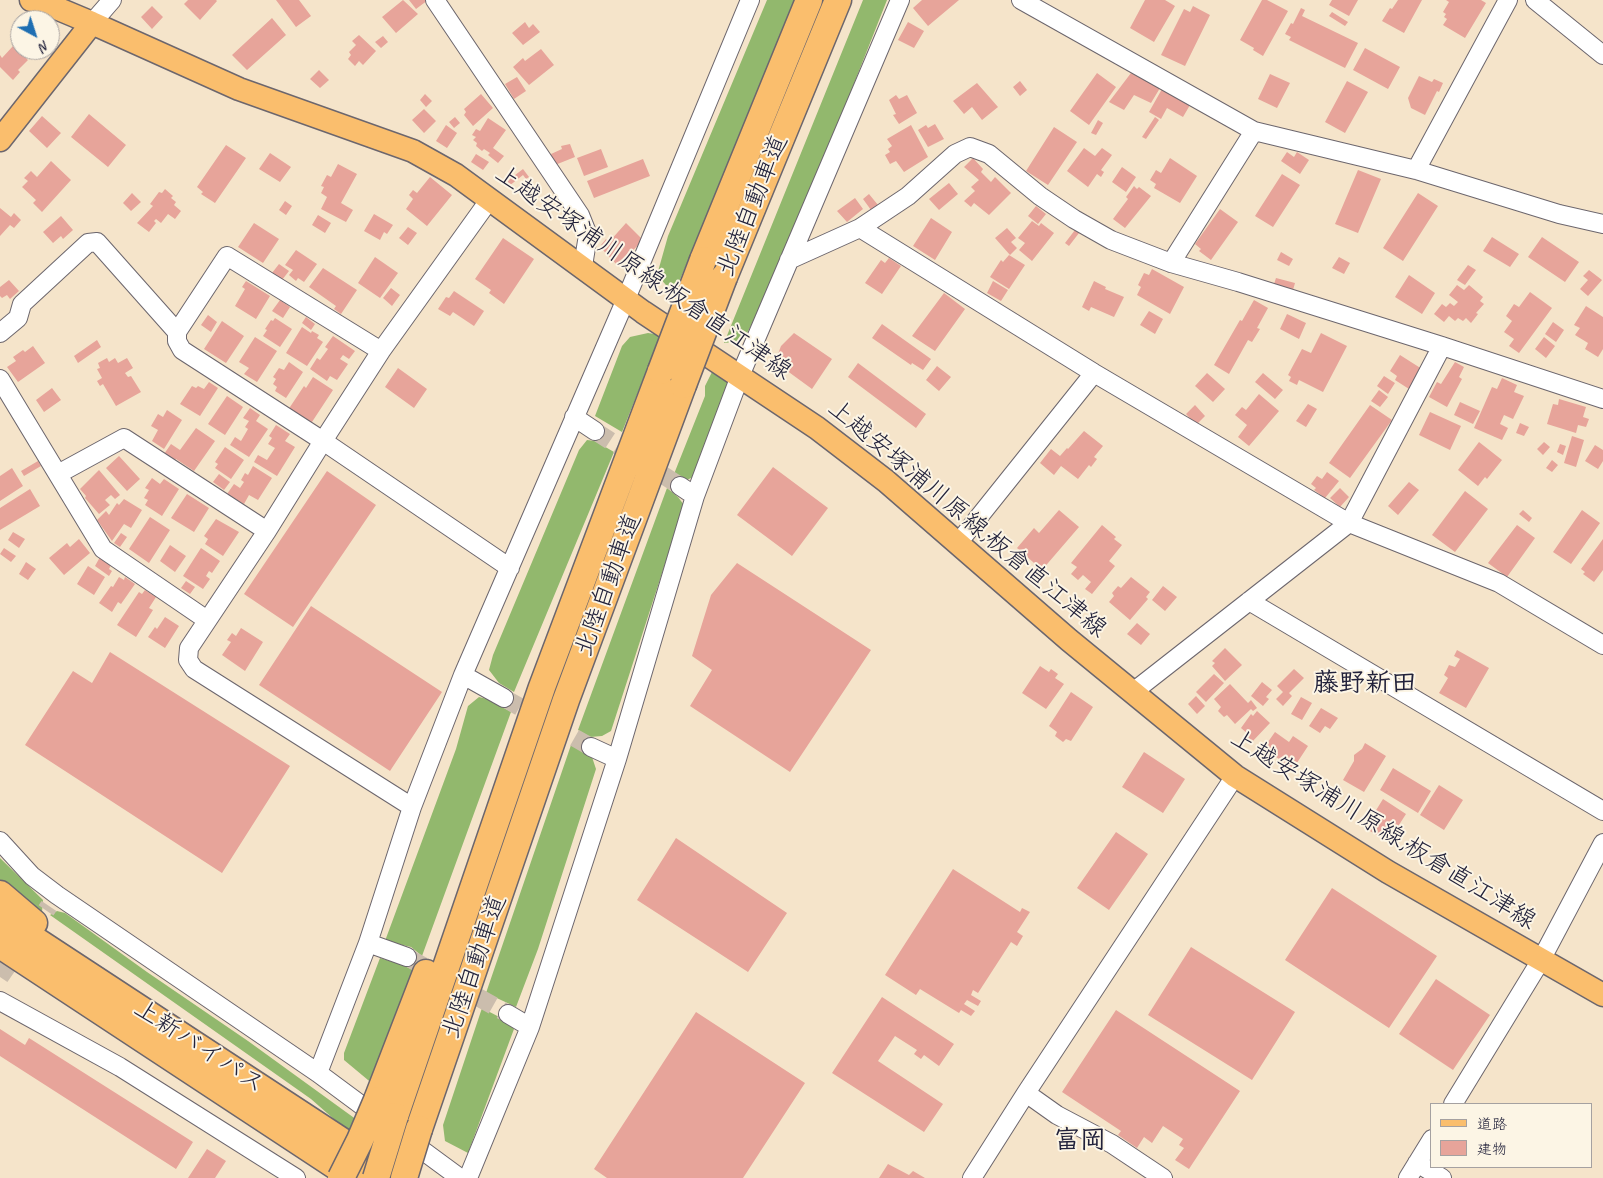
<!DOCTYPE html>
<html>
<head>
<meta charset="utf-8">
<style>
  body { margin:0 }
  #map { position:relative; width:1603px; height:1178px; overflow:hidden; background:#f5e4ca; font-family:Caveat,"Klee One",sans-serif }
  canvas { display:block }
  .legend { position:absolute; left:1430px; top:1103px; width:162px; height:65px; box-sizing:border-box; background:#fcf5e5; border:1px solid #a5a1a1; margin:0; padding:6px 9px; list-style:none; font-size:15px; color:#22223b }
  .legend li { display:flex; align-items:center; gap:10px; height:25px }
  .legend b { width:25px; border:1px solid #a5a1a1 }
  .north { position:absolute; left:10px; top:10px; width:50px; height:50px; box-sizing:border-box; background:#fcf5e5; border:1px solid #a5a1a1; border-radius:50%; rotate:140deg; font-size:14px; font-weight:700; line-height:20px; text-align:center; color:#22223b }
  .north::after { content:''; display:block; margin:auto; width:18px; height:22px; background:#1f6fb2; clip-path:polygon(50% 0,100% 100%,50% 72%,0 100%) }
</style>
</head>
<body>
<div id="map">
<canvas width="1603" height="1178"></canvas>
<ul class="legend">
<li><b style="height:6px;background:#fabe6d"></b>道路</li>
<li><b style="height:14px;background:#e7a49a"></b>建物</li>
</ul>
<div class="north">N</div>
</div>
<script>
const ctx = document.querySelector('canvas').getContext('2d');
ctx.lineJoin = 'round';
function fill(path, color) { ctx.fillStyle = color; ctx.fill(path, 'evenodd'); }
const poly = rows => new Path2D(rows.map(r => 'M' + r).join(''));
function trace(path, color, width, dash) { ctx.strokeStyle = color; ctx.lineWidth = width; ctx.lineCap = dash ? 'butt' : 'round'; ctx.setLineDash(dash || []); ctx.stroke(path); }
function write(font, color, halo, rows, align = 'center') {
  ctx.font = font + ' Caveat,"Klee One",sans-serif'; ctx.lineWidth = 4; ctx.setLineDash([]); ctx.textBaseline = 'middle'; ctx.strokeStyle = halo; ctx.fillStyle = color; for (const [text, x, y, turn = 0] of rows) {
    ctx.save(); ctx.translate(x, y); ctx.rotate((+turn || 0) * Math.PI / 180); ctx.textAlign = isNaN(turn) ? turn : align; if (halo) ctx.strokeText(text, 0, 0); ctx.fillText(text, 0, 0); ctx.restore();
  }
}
const forest = poly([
  [767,0,796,0,674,294,657,275,668,236],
  [863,0,887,0,827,152,761,306,743,341,724,343],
  [648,333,661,335,622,432,595,416,622,346,630,337],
  [712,372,727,380,728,388,695,476,685,481,674,474,705,396,705,386],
  [587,440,595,441,614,452,514,692,499,683,489,670,493,655,579,450],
  [667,488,678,497,684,505,611,731,602,736,590,737,578,730],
  [479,697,491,700,511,712,422,956,411,947,385,941,456,749,468,706],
  [571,745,592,757,596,769,538,949,516,1007,486,993],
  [0,858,43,900,42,912,12,893,0,882],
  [57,911,65,913,147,972,248,1041,357,1120,351,1134,311,1099,50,915],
  [380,958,403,965,419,973,374,1085,344,1060,344,1053],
  [482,1008,507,1021,514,1029,468,1153,445,1141,443,1125]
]);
const building = poly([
  [188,0,216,0,217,1,200,20,184,4],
  [276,0,299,0,311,16,296,27],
  [403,0,418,14,396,33,382,17],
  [409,0,428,0,416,9],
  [922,0,959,0,928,26,913,8],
  [1145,0,1165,0,1175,6,1154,42,1130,28],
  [1262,0,1267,0,1288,11,1263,56,1253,50,1254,48,1240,40],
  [1332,0,1358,0,1349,16,1329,5],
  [1398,0,1422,0,1404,33,1382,21,1390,8,1392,9],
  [1446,0,1481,0,1486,3,1465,38,1443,25,1447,19,1444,17,1446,14,1443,12,1449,2],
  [152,6,163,17,152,29,141,17],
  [1193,6,1210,15,1185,66,1161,55,1184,9,1190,12],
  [1301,8,1305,10,1302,16,1358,43,1345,68,1289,40,1291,37,1285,34,1291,23,1293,24],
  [1332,12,1348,22,1345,26,1329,16],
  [272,18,286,35,247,70,232,55],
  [525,22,529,28,533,24,540,32,523,45,512,33],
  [908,22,924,31,914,48,898,40],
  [359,35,376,51,363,65,359,61,355,66,348,59,351,55,349,52,356,45,352,41],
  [383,36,388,42,381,48,375,42],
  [13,46,28,60,18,70,20,72,13,80,0,67,0,55,2,58],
  [1365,48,1400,67,1388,89,1353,70],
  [541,49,554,65,529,85,513,67,523,58,525,61],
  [319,70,329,80,320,88,310,79],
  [1097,73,1116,87,1089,125,1070,111],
  [1131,73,1160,88,1151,103,1134,95,1124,110,1109,102],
  [1270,74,1290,83,1277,108,1258,99],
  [1419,76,1432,82,1434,79,1443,83,1439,92,1437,91,1425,115,1411,108,1408,98],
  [517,77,526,91,514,99,505,84],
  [1020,81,1027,90,1020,96,1013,87],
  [1347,81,1368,92,1345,133,1325,122],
  [977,83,998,107,982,120,972,107,964,114,953,101],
  [1162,89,1190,105,1183,117,1167,108,1161,119,1149,112],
  [425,94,432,101,426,107,420,100],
  [481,94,493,108,473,126,464,115,466,112,464,109],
  [896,95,899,99,907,95,917,113,899,124,893,115,896,114,889,100],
  [424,109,436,121,424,133,412,120],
  [89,114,126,145,108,167,71,137],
  [42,116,61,133,47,148,29,131],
  [455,117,460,123,454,128,449,122],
  [1155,117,1159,120,1146,139,1142,137],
  [488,118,506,130,493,148,504,156,498,163,488,155,490,153,484,149,482,151,476,146,477,143,473,140,476,137,472,135,476,129,480,131],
  [1098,120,1103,123,1096,135,1091,133],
  [935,124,944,139,928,147,918,130,926,125,928,128],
  [446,125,457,133,447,148,436,141],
  [911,125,928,157,904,172,896,161,890,164,885,155,890,152,888,149,892,146,887,139],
  [1054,127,1077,142,1048,185,1026,171],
  [570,144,575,157,555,165,551,154,562,149,561,146],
  [226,145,246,158,215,203,201,194,203,192,197,187],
  [1084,148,1095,156,1102,148,1112,155,1101,170,1104,172,1101,177,1097,174,1088,187,1067,171],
  [601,149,608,167,584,176,577,158],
  [1287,152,1294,157,1297,152,1309,160,1300,174,1281,161],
  [270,153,291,167,280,182,259,169],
  [476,154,489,162,483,170,471,162],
  [973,158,983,169,981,172,991,182,995,177,1011,193,989,215,974,203,971,207,964,201,975,191,971,187,979,180,964,167],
  [1170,158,1197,176,1180,203,1154,188,1156,184,1150,180,1156,170,1161,173],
  [643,159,650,176,594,198,587,181],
  [51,161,71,180,42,212,33,203,36,200,22,187,28,181,24,178,31,171,37,177],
  [338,164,357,174,341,203,353,210,346,222,321,209,327,197,321,193,324,187,321,186,327,175,331,177],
  [1122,167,1136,177,1126,192,1112,182],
  [523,169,529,177,526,179,523,175,509,186,506,182],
  [1358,170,1381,179,1358,233,1335,224],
  [1282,174,1300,185,1273,227,1255,216],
  [430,177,452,195,427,226,406,209,413,199,409,195,413,190,417,193],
  [949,183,958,194,939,210,929,199],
  [1134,186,1137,189,1139,187,1151,196,1125,228,1113,219,1128,199,1126,197],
  [165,189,173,196,171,198,176,202,174,205,181,211,175,219,168,214,161,223,156,219,154,221,156,223,149,232,137,223,153,206,150,204,159,192,162,193],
  [132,193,141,202,131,211,123,203],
  [1418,193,1438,206,1403,261,1383,248],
  [869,194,878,205,871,210,863,199],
  [855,198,863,209,847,222,837,211],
  [285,201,292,206,286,215,279,210],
  [1036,206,1046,214,1038,224,1028,216],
  [0,208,11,217,14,213,21,220,14,228,10,225,0,236],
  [1220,209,1238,222,1211,260,1199,251,1201,249,1195,244],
  [374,214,393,225,387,234,384,232,380,240,364,231],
  [318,215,331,223,325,233,312,225],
  [61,216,73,230,63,239,61,236,53,243,43,232],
  [931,218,952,232,935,260,913,246],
  [1032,221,1039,226,1041,223,1054,233,1032,261,1019,250,1025,243,1018,238],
  [254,223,279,239,263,263,238,247],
  [626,223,643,240,618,266,602,249,604,247,601,245,606,239,609,242],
  [408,227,417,233,408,245,399,238],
  [1007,228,1016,238,1011,242,1017,248,1010,255,995,238],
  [1075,230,1079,233,1069,246,1065,243],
  [1492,237,1519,254,1510,267,1483,251],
  [1542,237,1579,262,1565,282,1528,257],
  [503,238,534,259,504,304,489,293,491,290,475,279],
  [296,250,317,264,304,282,298,278,296,281,289,275,293,270,285,265],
  [1281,252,1293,259,1289,266,1277,260],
  [1009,255,1025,265,1009,289,990,277,1001,260,1003,262],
  [375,257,398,273,380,298,358,283],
  [1339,257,1350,263,1344,274,1332,268],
  [889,258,901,266,882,294,865,283,881,260,885,263],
  [279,264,289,271,282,280,272,273],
  [1468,265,1476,270,1465,285,1457,280],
  [323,268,357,290,341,314,334,309,336,306,309,287],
  [1152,269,1184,287,1170,314,1137,295,1141,287,1138,285,1144,273,1149,275],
  [1589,270,1602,280,1588,296,1580,289,1588,280,1583,276],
  [1409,275,1435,293,1422,314,1395,297],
  [1276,278,1295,283,1293,290,1274,284],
  [9,280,19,291,10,299,7,295,2,298,0,296,0,287],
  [246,281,270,296,256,319,235,306,245,289,242,287],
  [993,281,1008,290,1001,301,987,293],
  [1094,281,1106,287,1105,289,1124,297,1114,317,1091,307,1089,311,1082,307],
  [1457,285,1464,290,1469,285,1483,297,1480,301,1484,304,1476,313,1478,314,1471,323,1466,318,1463,321,1458,318,1455,321,1449,316,1444,322,1434,314,1442,304,1446,307,1450,303,1454,306,1458,302,1449,295],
  [391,288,400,295,392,306,383,298],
  [454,291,484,311,474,326,453,312,450,316,438,309,446,297,449,298],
  [1530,292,1552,308,1519,353,1509,346,1514,339,1504,332,1512,321,1506,316,1514,304,1519,307],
  [944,293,965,309,935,351,912,336],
  [280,300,290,307,283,318,272,311],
  [1254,300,1268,308,1257,328,1260,329,1252,342,1248,340,1229,374,1214,365,1240,320,1242,321],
  [1586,306,1603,317,1603,349,1598,357,1585,349,1588,343,1575,335,1580,328,1574,325],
  [1149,311,1163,319,1155,334,1140,325],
  [1287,314,1306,323,1299,339,1280,329],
  [208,315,217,322,211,332,201,325],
  [306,317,315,324,311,330,302,323],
  [275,318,292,329,280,347,263,336,267,330,265,329,271,320,273,321],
  [222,321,244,336,226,363,204,349],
  [1553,322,1564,330,1556,342,1545,334],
  [882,324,931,359,923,370,912,363,911,365,872,338],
  [302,327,311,333,312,331,319,335,317,338,323,342,307,366,286,353],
  [794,333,832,359,812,389,775,362,781,346],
  [1321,333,1347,346,1323,392,1299,380,1297,385,1289,381,1291,377,1288,375,1302,349,1311,353],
  [333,336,355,351,349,359,343,355,340,359,348,364,337,380,330,376,327,381,310,369,317,358,320,360,328,349,325,347],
  [255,337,277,351,257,382,244,374,249,368,239,362],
  [1544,337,1555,346,1546,358,1535,349],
  [97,340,101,347,78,363,74,356],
  [33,346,45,363,18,382,7,367,16,361,13,357,23,350,25,352],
  [1400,355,1422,369,1409,389,1395,380,1397,376,1390,371],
  [107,358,109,362,115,358,118,363,127,358,133,368,125,373,128,377,131,376,141,392,116,406,103,384,100,386,97,381,102,378,97,369,100,368,98,363],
  [289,362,303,372,286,398,275,391,277,387,273,384,276,379,273,377,279,368,284,370],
  [1455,362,1464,367,1459,377,1462,379,1447,407,1429,397,1437,382,1441,384],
  [858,363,926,414,916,428,848,377],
  [937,366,951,377,939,391,926,380],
  [398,368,427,389,414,408,385,387],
  [1207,373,1225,389,1213,402,1195,386],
  [1263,373,1283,390,1275,399,1255,382],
  [1384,376,1395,383,1388,394,1377,386],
  [313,377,333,390,310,425,288,410,304,386,306,388],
  [1502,378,1517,385,1514,392,1524,396,1513,419,1504,415,1500,424,1508,428,1502,440,1474,428,1492,387,1497,389],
  [209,382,218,388,200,416,180,404,192,386,196,388,198,386,204,389],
  [52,388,61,400,44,412,36,400],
  [1379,390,1388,397,1380,407,1371,401],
  [1259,394,1279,411,1249,446,1238,437,1247,425,1235,415,1242,407,1246,410],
  [227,396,243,407,225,435,208,424],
  [1559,399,1586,407,1583,417,1589,419,1586,427,1578,425,1576,433,1547,424,1553,404,1558,405],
  [1460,402,1480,411,1473,424,1454,415],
  [1308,404,1317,409,1306,427,1296,421],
  [1195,405,1205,416,1196,425,1186,414],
  [1370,405,1392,420,1350,478,1329,463],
  [250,408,260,415,256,421,268,429,249,457,230,445,235,437,241,441,248,429,245,427,249,421,243,418],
  [167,410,182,420,164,449,152,441,158,430,151,426,158,414,163,417],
  [1430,412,1461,426,1450,450,1419,435],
  [1520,423,1529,427,1524,436,1516,433],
  [276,425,290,434,285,441,295,447,277,476,254,462,258,455,267,460,275,448,268,444,272,438,269,436],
  [196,428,215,441,194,471,176,459,174,461,164,454,171,444,180,450],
  [1084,431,1103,446,1094,457,1097,459,1091,467,1089,465,1078,479,1061,466,1054,475,1040,463,1051,449,1060,456,1067,448,1068,449],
  [1572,436,1584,440,1576,467,1564,463],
  [1479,442,1502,460,1487,479,1485,477,1478,486,1458,470],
  [1544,442,1550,447,1543,455,1537,449],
  [1560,444,1566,446,1563,455,1557,452],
  [1595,445,1603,450,1603,461,1598,469,1585,461],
  [225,447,244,460,231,479,215,468,218,464,215,462],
  [119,456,140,479,127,491,106,468],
  [1552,460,1558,465,1552,472,1546,468],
  [38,461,41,466,24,476,21,471],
  [253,466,272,478,258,500,249,495,244,504,227,494,234,484,240,488,244,482,241,480,245,473,248,475],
  [773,467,828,508,792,556,737,515],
  [12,468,23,486,0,501,0,476],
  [99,470,120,495,115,499,111,495,105,500,110,505,99,514,85,498,86,496,80,489],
  [327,471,376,505,293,627,244,594],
  [1327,472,1339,481,1325,498,1314,490,1316,488,1311,484,1317,476,1322,479],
  [219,474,230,482,224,490,213,482],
  [152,478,160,484,164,479,179,489,162,516,145,505,148,500,144,498,149,490,145,488],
  [1409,482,1419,490,1398,515,1388,506],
  [1340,488,1349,497,1340,507,1330,498],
  [30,489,40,506,0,530,0,508],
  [1465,491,1488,509,1455,552,1432,535],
  [187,494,209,508,194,532,171,518],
  [124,499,142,510,131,528,124,524,112,541,97,520,106,511,109,515,117,503,119,505],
  [1059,510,1079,527,1042,570,1017,548,1034,528,1039,533],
  [1523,510,1532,518,1529,522,1519,514],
  [1582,510,1600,523,1571,564,1553,552],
  [150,517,170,530,149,563,129,549],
  [216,519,239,532,223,556,205,544,208,539,204,536],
  [1102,525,1116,537,1114,539,1122,545,1109,561,1115,566,1092,594,1085,589,1091,582,1083,575,1078,580,1071,574,1077,567,1071,563],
  [1517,525,1535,538,1507,577,1488,563],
  [13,532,25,539,19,548,8,540],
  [121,533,127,537,120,547,114,543],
  [79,539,90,553,64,575,49,558,67,543,70,547],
  [1603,539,1603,570,1594,582,1583,574,1585,572,1581,569],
  [170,545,186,556,175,572,160,561],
  [4,548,16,556,11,562,0,554],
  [201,548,220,561,212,573,209,571,206,576,210,579,203,589,183,576],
  [100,557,111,565,109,569,112,571,109,576,95,566],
  [26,562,36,569,28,580,19,574],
  [737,563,871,650,790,772,690,706,712,670,692,656,711,595],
  [88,566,105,577,94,595,77,584],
  [119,577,124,580,125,577,135,584,121,604,118,602,112,612,99,603,111,586,113,587],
  [1131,577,1150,592,1146,597,1148,599,1130,620,1109,602,1114,596,1112,593,1118,586,1121,588],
  [186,581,195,587,190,594,181,588],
  [1163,586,1177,597,1165,611,1152,600],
  [145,590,156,597,149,608,153,610,136,637,117,625,139,592,142,594],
  [311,606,442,692,390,771,259,685],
  [165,617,179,626,165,648,148,637,155,627,157,629],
  [1137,623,1150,634,1141,645,1127,634],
  [241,628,263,642,245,671,222,655,231,642,227,640,232,633,236,636],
  [1225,648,1242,665,1225,681,1212,666,1215,663,1212,661],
  [1457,650,1489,668,1466,708,1439,693,1448,678,1444,675,1449,665,1455,667,1460,659,1454,656],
  [110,652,290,766,222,873,25,745,73,671,92,683],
  [1040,666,1049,672,1051,669,1058,674,1055,678,1064,684,1046,709,1022,693],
  [1294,669,1304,678,1289,693,1292,696,1283,706,1276,699,1283,692,1277,686],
  [1214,674,1224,683,1206,702,1196,692],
  [1262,682,1272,690,1266,697,1269,699,1263,706,1251,696],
  [1230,684,1248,703,1251,700,1257,708,1253,711,1251,709,1235,724,1227,715,1224,717,1218,711,1221,707,1214,699],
  [1071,692,1093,707,1071,741,1066,739,1063,742,1055,736,1057,732,1049,726],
  [1196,696,1205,706,1197,714,1188,704],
  [1301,697,1312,703,1302,720,1291,714],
  [1321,708,1338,718,1330,729,1325,726,1320,733,1309,726],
  [1257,711,1270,723,1251,743,1245,737,1248,734,1241,728,1251,714,1253,716],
  [1275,732,1289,742,1293,736,1308,746,1291,772,1278,764,1281,760,1263,749],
  [1365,743,1386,756,1364,792,1343,780,1354,761,1354,755,1362,749],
  [1144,752,1185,779,1163,813,1122,787],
  [1393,768,1431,791,1418,813,1380,790],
  [1439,785,1463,800,1444,830,1420,815],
  [1383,799,1406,814,1388,842,1365,828],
  [1116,832,1148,854,1109,910,1077,888],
  [676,838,787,913,748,972,637,900],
  [953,869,1020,912,1022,908,1030,912,1017,932,1023,936,1017,946,1011,942,978,993,973,990,971,995,981,1001,978,1006,967,1000,964,1004,975,1011,971,1016,961,1010,959,1013,920,989,916,995,885,975],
  [1332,888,1437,956,1389,1028,1285,960],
  [1191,947,1295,1012,1252,1080,1148,1015],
  [1436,979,1490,1015,1453,1070,1399,1034],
  [882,997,954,1044,939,1066,924,1055,921,1059,914,1054,917,1050,895,1036,878,1061,943,1104,924,1132,832,1073],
  [1116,1010,1240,1091,1189,1169,1175,1160,1184,1148,1179,1145,1183,1139,1163,1126,1152,1143,1144,1137,1137,1148,1118,1135,1121,1131,1062,1092],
  [696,1012,805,1083,743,1178,607,1178,594,1169],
  [0,1029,25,1045,29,1038,193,1142,176,1169,0,1056],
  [207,1149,226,1161,215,1178,188,1178],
  [888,1164,909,1175,913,1171,925,1178,879,1178]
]);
const minorTunnel = poly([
  [595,431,680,486],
  [504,698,591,747],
  [407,957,508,1014],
  [0,977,49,906]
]);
const minor = poly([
  [435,0,580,215,588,235,583,266],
  [1021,0,1254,131,1416,170,1559,214,1603,224],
  [1535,0,1603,55],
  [92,23,112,0],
  [1416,170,1508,0],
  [860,228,1094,373,1349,523,1499,583,1603,645],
  [789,260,860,228,908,196,955,154,970,147,989,154,1040,196,1074,219,1111,240,1171,263,1238,282,1442,346,1603,399],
  [1171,263,1254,131],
  [0,333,18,318,22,304,88,243,97,242,177,332],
  [381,351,227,256,177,332,177,341,182,350,323,441,510,568],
  [0,379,103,549,207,620],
  [574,417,595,431],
  [58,474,124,438,267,531],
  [680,486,695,496],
  [958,543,1094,373],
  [1249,601,1603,811],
  [463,675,504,698],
  [1133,692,1349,523,1442,346],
  [591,747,617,759],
  [412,807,194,669,188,660,189,648,267,531,323,441,381,351,490,199],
  [0,841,32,876,57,895,318,1073,380,1119],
  [368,943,407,957],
  [0,1001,120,1067,296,1178],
  [508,1014,530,1027],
  [318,1073,368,943,412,807,463,675,626,299,750,0],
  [1026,1093,1057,1115,1112,1144,1163,1178],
  [1453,1104,1541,960,1603,843],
  [407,1139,460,1178],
  [1417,1163,1442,1178],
  [468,1178,530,1027,617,759,695,496,740,376,900,0],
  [972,1178,1026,1093,1235,776],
  [1408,1178,1432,1139]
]);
const major = poly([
  [31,0,42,2,92,23,239,89,413,151,456,175,643,312,817,428,886,481,1069,640,1235,776,1388,872,1603,995],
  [0,140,92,23]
]);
const highway = poly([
  [703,260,809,0],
  [724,277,838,0],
  [0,894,34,923],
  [0,917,398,1178],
  [0,945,354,1178],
  [377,1100,426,973],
  [395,1116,542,687,661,371],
  [419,1129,566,700,683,385]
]);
const highwayBridge = poly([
  [661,371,703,260],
  [683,385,724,277],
  [341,1178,360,1140,377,1100],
  [376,1178,395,1116],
  [404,1178,419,1129]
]);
const streetNames = [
  ["北陸自動車道",753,206,-68],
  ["上越安塚浦川原線;板倉直江津線",643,273,35],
  ["上越安塚浦川原線;板倉直江津線",967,519,40],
  ["北陸自動車道",609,585,-70],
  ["上越安塚浦川原線;板倉直江津線",1383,830,32],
  ["北陸自動車道",475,967,-71],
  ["上新バイパス",199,1047,33]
];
const neighbourhoodNames = [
  ["藤野新田",1365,684],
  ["富岡",1080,1141]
];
fill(forest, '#92b86d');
fill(building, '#e7a49a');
trace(minorTunnel, '#cbbdad', 18, [18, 9]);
trace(minor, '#6c666d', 20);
trace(major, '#6c666d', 25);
trace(highway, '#6c666d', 29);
trace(minor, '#fff', 18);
trace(major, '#fabe6d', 22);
trace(highway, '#fabe6d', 26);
trace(highwayBridge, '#6c666d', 29, []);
trace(highwayBridge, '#fabe6d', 26);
write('25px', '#22223b', '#fcf5e5', streetNames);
write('bold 26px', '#22223b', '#fcf5e5', neighbourhoodNames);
</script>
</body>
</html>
